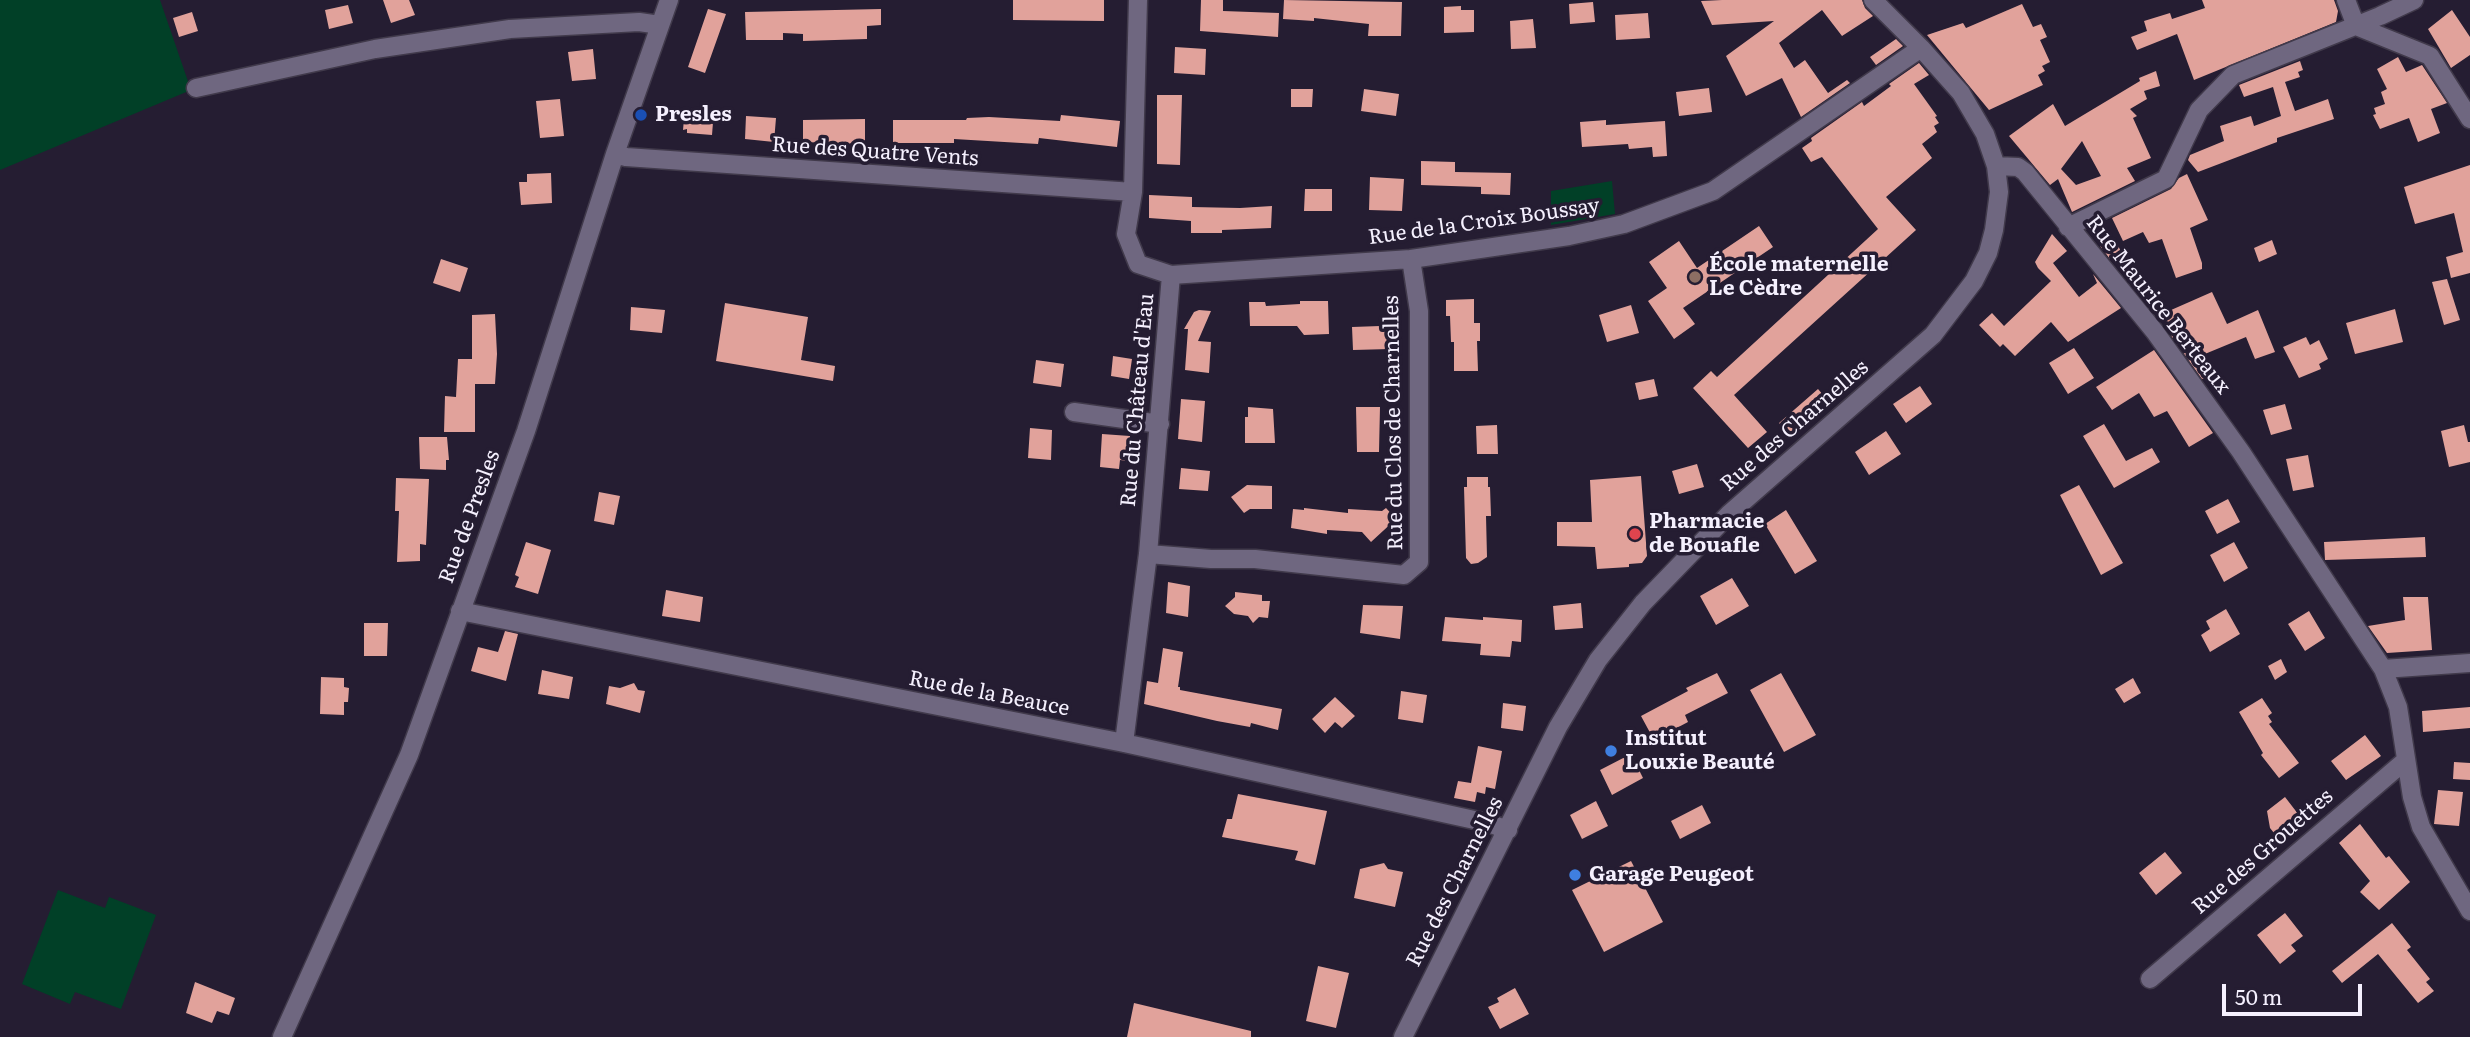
<!DOCTYPE html>
<html>
<head>
<meta charset="utf-8">
<style>
  body { margin:0 }
  #map { position:relative; width:2470px; height:1037px; overflow:hidden; background:#251d32; font-family:Literata,serif }
  canvas { display:block }
  .scale { position:absolute; left:2222px; top:984px; width:140px; height:32px; box-sizing:border-box; border:4px solid #f5f0fe; border-top:0; padding-left:9px; font-size:21px; line-height:24px; white-space:nowrap; color:#f5f0fe; -webkit-text-stroke:5px #251d32; paint-order:stroke }
</style>
</head>
<body>
<div id="map">
<canvas width="2470" height="1037"></canvas>
<div class="scale">50 m</div>
</div>
<script>
const ctx = document.querySelector('canvas').getContext('2d');
ctx.lineJoin = 'round';
function fill(path, color) { ctx.fillStyle = color; ctx.fill(path, 'evenodd'); }
const poly = rows => new Path2D(rows.map(r => 'M' + r).join(''));
function trace(path, color, width, dash) { ctx.strokeStyle = color; ctx.lineWidth = width; ctx.lineCap = dash ? 'butt' : 'round'; ctx.setLineDash(dash || []); ctx.stroke(path); }
function write(font, color, halo, rows, align = 'center') {
  ctx.font = font + ' Literata,serif'; ctx.lineWidth = 7; ctx.setLineDash([]); ctx.textBaseline = 'middle'; ctx.strokeStyle = halo; ctx.fillStyle = color; for (const [text, x, y, turn = 0] of rows) {
    ctx.save(); ctx.translate(x, y); ctx.rotate((+turn || 0) * Math.PI / 180); ctx.textAlign = isNaN(turn) ? turn : align; if (halo) ctx.strokeText(text, 0, 0); ctx.fillText(text, 0, 0); ctx.restore();
  }
}
const green = poly([
  [0,0,160,0,191,90,0,170],
  [1612,181,1615,214,1551,225,1551,191],
  [58,890,105,908,109,897,156,915,121,1009,75,992,70,1004,22,984]
]);
const building = poly([
  [383,0,409,0,415,15,391,23],
  [1013,0,1104,0,1104,21,1013,20],
  [1201,0,1223,0,1223,11,1279,13,1278,37,1200,31],
  [1284,0,1402,2,1401,36,1368,36,1369,24,1314,18,1314,21,1283,19],
  [1722,0,1862,0,1865,8,1873,16,1842,36,1822,10,1779,43,1794,68,1805,60,1828,93,1847,80,1850,83,1801,117,1782,78,1746,96,1726,56,1774,21,1712,25,1701,1],
  [2202,0,2334,0,2338,11,2336,22,2194,80,2177,34,2137,50,2131,37,2147,31,2144,21,2170,13,2172,19,2205,8],
  [1593,2,1595,22,1570,24,1569,4],
  [2022,4,2033,27,2041,24,2047,37,2040,40,2050,62,2042,66,2045,71,2038,75,2043,85,1989,110,1927,35,1963,23,1966,28],
  [348,5,353,23,329,29,325,10],
  [1461,6,1461,10,1474,10,1474,32,1444,33,1444,7],
  [708,9,726,14,705,73,688,67],
  [881,9,881,25,867,26,867,39,803,41,803,34,783,33,783,40,746,40,745,12],
  [2452,10,2470,37,2470,55,2451,68,2428,29],
  [192,12,198,31,179,37,173,18],
  [1648,13,1650,38,1616,40,1615,15],
  [1533,19,1536,48,1511,49,1510,21],
  [1896,39,1903,46,1876,65,1870,57],
  [1175,47,1206,49,1205,75,1174,73],
  [593,49,596,79,572,81,568,52],
  [2398,57,2406,72,2422,65,2447,103,2431,109,2440,133,2418,142,2409,118,2380,129,2373,115,2376,114,2374,108,2385,104,2381,92,2387,89,2377,69],
  [2300,61,2303,70,2298,72,2300,77,2285,82,2295,111,2328,99,2334,119,2277,138,2277,142,2198,172,2188,160,2190,155,2224,141,2220,126,2251,116,2254,126,2281,116,2273,87,2244,97,2239,85],
  [1919,63,1929,75,1914,84,1937,116,1935,117,1939,123,1934,126,1937,132,1922,144,1932,158,1886,197,1916,230,1734,395,1767,432,1748,448,1693,388,1711,371,1717,377,1878,229,1822,157,1811,162,1802,148,1812,141,1811,138,1862,102,1864,106,1891,86,1889,84],
  [2156,71,2160,86,2144,91,2147,99,2130,109,2137,116,2133,118,2151,158,2127,168,2135,181,2072,212,2058,179,2050,185,2009,136,2053,104,2065,126,2140,81,2139,78],
  [2082,141,2101,176,2076,185,2061,169],
  [1709,88,1712,112,1679,116,1676,92],
  [1291,89,1313,89,1312,107,1291,107],
  [1364,89,1399,94,1396,116,1361,111],
  [1157,95,1182,95,1180,165,1157,164],
  [560,99,564,136,540,138,536,101],
  [685,108,714,110,712,135,687,133,687,129,683,130],
  [1061,115,1120,121,1117,147,1039,138,1038,144,954,139,954,143,893,143,893,120,966,120,967,118,989,117,1060,121],
  [746,116,776,118,774,142,745,139],
  [865,119,865,144,803,142,803,120],
  [1606,120,1606,125,1665,121,1667,156,1653,157,1652,147,1629,149,1628,144,1582,147,1580,122],
  [1421,161,1455,162,1455,172,1511,173,1510,195,1481,194,1481,187,1421,185],
  [2470,165,2470,273,2451,278,2446,257,2463,252,2454,213,2415,224,2404,187],
  [551,173,552,203,521,205,519,182,527,182,527,174],
  [2187,174,2208,220,2190,228,2202,263,2202,269,2176,278,2162,239,2149,243,2143,232,2123,241,2112,218,2171,189,2179,178],
  [1370,177,1404,179,1402,211,1369,210],
  [1305,189,1332,189,1332,211,1304,211],
  [1149,195,1192,197,1192,207,1240,208,1272,206,1271,228,1222,230,1222,233,1191,233,1191,221,1149,218],
  [1759,226,1773,247,1683,308,1695,324,1674,339,1648,301,1667,288,1649,262,1679,241,1697,268],
  [2052,234,2067,251,2053,263,2079,297,2097,283,2093,274,2121,308,2068,342,2051,322,2015,356,2003,344,2000,347,1979,325,1992,313,2004,326,2051,281,2038,268,2035,262],
  [2272,240,2277,254,2259,262,2254,248],
  [2116,241,2122,254,2110,259,2100,246],
  [441,259,468,268,460,292,433,283],
  [2447,279,2460,320,2444,325,2432,282],
  [2212,292,2227,324,2258,310,2275,352,2255,359,2246,337,2200,356,2208,376,2202,379,2170,334,2162,314],
  [1474,299,1474,323,1480,323,1480,341,1477,341,1478,371,1454,371,1454,342,1451,342,1450,316,1446,316,1446,300],
  [1300,301,1328,301,1329,334,1304,335,1297,326,1250,326,1249,302,1265,302,1266,306,1300,304],
  [725,303,808,317,801,360,835,366,833,381,716,361],
  [1631,305,1639,333,1607,342,1599,315],
  [631,307,665,310,662,333,630,330],
  [2395,309,2403,342,2355,354,2346,323],
  [1199,310,1211,311,1198,341,1211,342,1209,373,1185,370,1188,329,1184,329,1194,312],
  [495,314,497,354,495,384,475,384,475,432,444,432,445,396,456,397,458,359,472,359,472,315],
  [1380,326,1380,328,1389,328,1390,349,1353,350,1352,327],
  [2306,337,2310,345,2319,340,2328,359,2319,364,2321,369,2299,378,2283,347],
  [2074,348,2094,378,2068,394,2049,363],
  [2154,350,2213,433,2189,447,2167,411,2154,417,2139,393,2112,410,2096,387],
  [1113,356,1132,359,1129,379,1111,376],
  [1036,360,1064,364,1061,387,1033,383],
  [1654,379,1658,396,1639,400,1635,383],
  [1920,386,1932,404,1906,423,1893,404],
  [1818,389,1830,403,1792,436,1779,423],
  [1181,399,1205,401,1202,442,1178,439],
  [2285,404,2292,429,2271,435,2263,410],
  [1248,407,1273,409,1275,443,1245,443,1245,417,1248,417],
  [1356,407,1380,407,1379,452,1357,452],
  [2104,424,2126,461,2152,448,2160,462,2114,488,2083,436],
  [1497,425,1498,454,1477,454,1476,426],
  [2464,425,2468,442,2470,442,2470,462,2449,467,2441,431],
  [1030,428,1052,430,1051,460,1028,458],
  [1886,431,1901,454,1869,475,1855,452],
  [1102,434,1130,436,1128,461,1120,460,1119,469,1100,467],
  [419,437,447,437,449,460,446,460,446,470,420,469],
  [2308,455,2314,487,2293,491,2286,459],
  [1697,464,1704,487,1679,494,1672,471],
  [1181,468,1210,471,1208,491,1179,489],
  [1641,476,1647,556,1642,563,1629,564,1629,567,1597,569,1595,547,1557,546,1557,522,1592,522,1590,480],
  [1467,477,1488,477,1488,487,1490,487,1491,516,1486,516,1487,557,1478,563,1471,564,1466,558,1464,487,1467,487],
  [396,478,429,479,426,545,420,544,420,561,397,562,399,511,395,511],
  [1247,485,1272,486,1272,509,1250,509,1244,513,1231,497],
  [2079,485,2123,563,2101,575,2060,495],
  [599,492,620,496,614,525,594,521],
  [2228,499,2240,522,2217,534,2205,511],
  [1304,508,1348,513,1348,509,1382,511,1386,508,1396,519,1371,542,1362,532,1327,530,1327,534,1291,528,1293,509,1304,510],
  [1786,510,1817,561,1795,574,1765,524],
  [2425,537,2426,557,2325,560,2324,542],
  [526,542,551,550,538,594,515,587,519,577,515,575],
  [2234,542,2248,568,2224,582,2210,555],
  [1732,578,1749,606,1716,625,1700,596],
  [1168,582,1190,586,1188,617,1166,613],
  [666,590,703,597,700,622,662,616],
  [1235,592,1262,595,1262,601,1270,601,1268,618,1259,617,1253,623,1248,616,1234,614,1225,606,1235,597],
  [2403,597,2428,597,2432,650,2387,653,2368,626,2405,620],
  [1581,603,1583,628,1555,630,1553,606],
  [1363,605,1403,606,1400,639,1360,633],
  [2226,609,2240,634,2210,652,2201,635,2210,629,2206,621],
  [2309,611,2325,638,2305,651,2288,624],
  [1445,617,1483,620,1483,617,1522,620,1521,642,1512,641,1510,657,1480,655,1481,644,1442,641],
  [364,623,388,623,387,656,364,656],
  [505,631,518,634,506,681,471,671,478,647,498,652],
  [1163,648,1183,652,1178,687,1180,687,1180,690,1282,709,1278,730,1251,723,1250,727,1217,721,1144,704,1147,681,1158,683],
  [2281,659,2287,672,2275,680,2268,666],
  [542,670,573,677,569,699,538,694],
  [1717,673,1728,693,1685,715,1688,722,1654,740,1641,716,1688,691,1686,688],
  [1781,673,1816,735,1784,752,1750,690],
  [321,677,344,678,344,687,349,688,348,702,344,702,344,715,320,714],
  [2133,678,2141,693,2124,703,2115,689],
  [634,683,638,690,645,691,640,713,606,704,609,686,620,688],
  [1401,691,1427,695,1423,723,1398,719],
  [1335,697,1355,716,1342,728,1335,722,1325,733,1312,719],
  [2262,698,2272,713,2268,716,2272,722,2269,724,2299,763,2279,778,2261,755,2263,753,2239,712],
  [1503,703,1526,706,1523,731,1501,728],
  [2470,707,2470,728,2423,732,2422,711],
  [2365,735,2381,756,2346,780,2331,761],
  [1478,746,1502,751,1495,789,1486,787,1485,794,1477,792,1475,802,1454,798,1458,781,1471,783],
  [1631,754,1643,778,1612,795,1600,770],
  [2454,762,2470,763,2470,780,2453,779],
  [2438,790,2463,792,2459,826,2434,824],
  [1238,794,1327,811,1315,865,1295,860,1298,851,1222,837,1227,819,1232,819],
  [2285,797,2302,819,2278,838,2270,828,2267,811],
  [1596,801,1608,826,1582,839,1570,815],
  [1702,805,1711,823,1680,839,1671,821],
  [2360,824,2386,858,2389,856,2410,882,2379,910,2360,892,2370,881,2339,843],
  [2165,852,2182,873,2156,895,2139,873],
  [1631,861,1663,922,1604,952,1572,890],
  [1384,863,1388,869,1403,872,1395,907,1354,898,1360,869],
  [2285,913,2303,936,2291,945,2296,951,2280,964,2257,935],
  [2392,923,2411,947,2407,950,2430,979,2426,982,2434,991,2418,1003,2378,954,2342,983,2332,971],
  [1318,966,1349,973,1336,1028,1306,1021],
  [195,982,235,998,229,1015,217,1011,212,1023,186,1013],
  [1515,988,1529,1014,1500,1029,1488,1007,1499,1002,1497,998],
  [1134,1003,1251,1031,1251,1037,1127,1037]
]);
const minor = poly([
  [2346,0,2356,26,2430,56,2470,119],
  [196,88,375,49,510,29,639,22,660,25],
  [615,154,626,157,1133,192],
  [1996,166,2018,167,2025,172,2155,332,2241,452,2383,669,2398,707,2412,797,2421,827,2470,911],
  [2068,227,2166,179,2199,110,2233,75,2380,16,2414,0],
  [1171,275,1411,259,1569,236,1624,224,1713,191,1921,48],
  [1074,412,1160,424],
  [1148,554,1211,559,1255,559,1404,575,1419,562,1419,311,1411,259],
  [460,611,1124,743,1488,823,1508,830],
  [2383,669,2470,663],
  [1124,743,1148,554,1171,275,1138,264,1126,234,1133,192,1138,0],
  [2150,979,2406,760],
  [282,1037,409,755,526,431,615,154,669,0],
  [1403,1037,1558,727,1598,660,1643,603,1729,514,1933,335,1974,281,1988,253,1994,230,1999,192,1996,166,1985,134,1961,93,1921,48,1873,0]
]);
const markers = [
  [641,115,7,"#1a4fb4"],
  [1695,277,7,"#8d6e63"],
  [1635,534,7,"#e0444e"],
  [1611,751,7,"#3f7fe0"],
  [1575,875,7,"#3f7fe0"]
];
const poiNames = [
  ["Presles",655,115],
  ["École maternelle",1709,265],
  ["Le Cèdre",1709,289],
  ["Pharmacie",1649,522],
  ["de Bouafle",1649,546],
  ["Institut",1625,739],
  ["Louxie Beauté",1625,763],
  ["Garage Peugeot",1589,875]
];
const streetNames = [
  ["Rue des Quatre Vents",875,152,4],
  ["Rue de la Croix Boussay",1484,222,-8],
  ["Rue Maurice Berteaux",2158,305,52],
  ["Rue du Château d'Eau",1138,400,-85],
  ["Rue du Clos de Charnelles",1394,423,-91],
  ["Rue des Charnelles",1795,426,-41],
  ["Rue de Presles",470,517,-70],
  ["Rue de la Beauce",989,694,11],
  ["Rue des Grouettes",2263,852,-41],
  ["Rue des Charnelles",1455,882,-63]
];
fill(green, '#014027');
fill(building, '#e1a29b');
trace(minor, '#413a4b', 21);
trace(minor, '#6f6780', 18);
for (const [x, y, r, color] of markers) { const dot = new Path2D(); dot.arc(x, y, r, 0, 2 * Math.PI); ctx.fillStyle = color; ctx.fill(dot); trace(dot, '#251d32', 2.5); }
write('bold 21px', '#f5f0fe', '#251d32', poiNames, 'left');
write('21px', '#f5f0fe', '#251d32', streetNames);
</script>
</body>
</html>
